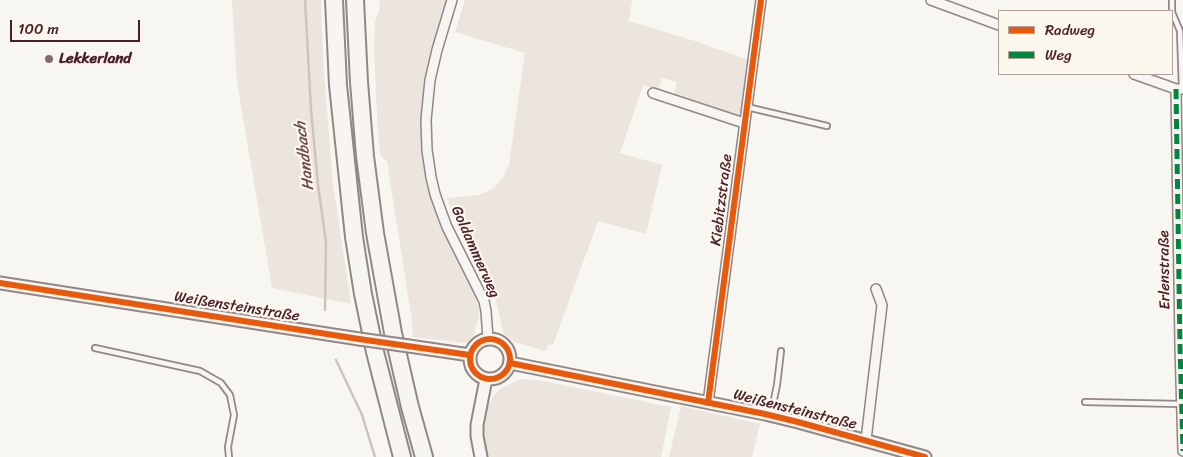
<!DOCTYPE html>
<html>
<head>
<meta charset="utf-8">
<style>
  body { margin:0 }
  #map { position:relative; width:1183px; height:457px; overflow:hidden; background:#f8f6f0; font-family:Sriracha,sans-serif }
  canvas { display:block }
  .legend { position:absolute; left:998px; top:10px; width:175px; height:65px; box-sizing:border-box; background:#fbf7ec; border:1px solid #b4a19f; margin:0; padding:6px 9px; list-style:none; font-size:15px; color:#4a1f2b }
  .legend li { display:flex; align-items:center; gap:10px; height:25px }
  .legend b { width:25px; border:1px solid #b4a19f }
  .scale { position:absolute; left:10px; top:20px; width:130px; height:22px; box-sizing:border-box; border:2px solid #4a1f2b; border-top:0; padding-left:6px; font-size:15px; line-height:18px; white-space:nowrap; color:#4a1f2b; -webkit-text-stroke:4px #fbf7ec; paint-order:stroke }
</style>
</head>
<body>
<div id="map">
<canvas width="1183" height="457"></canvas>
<ul class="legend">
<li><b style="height:6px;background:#e8590c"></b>Radweg</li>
<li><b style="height:6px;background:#00873e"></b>Weg</li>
</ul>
<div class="scale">100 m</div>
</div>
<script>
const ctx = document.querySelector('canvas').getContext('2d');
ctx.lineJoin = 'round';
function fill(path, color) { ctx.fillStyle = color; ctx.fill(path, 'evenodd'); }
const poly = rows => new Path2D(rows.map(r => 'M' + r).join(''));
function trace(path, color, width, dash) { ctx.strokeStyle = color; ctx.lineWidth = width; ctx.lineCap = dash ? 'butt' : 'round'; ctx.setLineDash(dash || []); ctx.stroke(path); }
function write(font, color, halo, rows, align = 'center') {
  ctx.font = font + ' Sriracha,sans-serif'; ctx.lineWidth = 4.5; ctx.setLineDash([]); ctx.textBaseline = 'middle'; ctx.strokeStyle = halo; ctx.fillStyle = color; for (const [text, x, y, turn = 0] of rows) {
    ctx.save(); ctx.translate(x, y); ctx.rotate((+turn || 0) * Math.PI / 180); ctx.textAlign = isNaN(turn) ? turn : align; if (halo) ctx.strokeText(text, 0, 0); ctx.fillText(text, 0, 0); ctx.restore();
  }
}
const green = poly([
  [232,0,321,0,324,73,333,184,351,304,272,288,237,82],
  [379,0,447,0,426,74,422,104,421,138,425,173,436,214,456,258,474,292,478,306,479,316,474,335,469,341,465,343,413,337,411,315,387,162,380,155,377,117,374,47,375,22,380,8],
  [465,0,632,0,629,21,695,41,749,60,743,114,738,118,734,118,674,95,677,82,662,78,658,90,643,85,620,153,662,165,646,234,598,221,553,345,548,344,546,351,514,342,503,332,496,300,465,241,457,224,447,198,479,195,494,188,503,177,509,165,525,53,455,32],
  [525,379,543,381,671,407,661,457,488,457,484,443,483,428,484,416,488,405,495,394,502,388,518,380],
  [681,406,760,424,752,457,669,457]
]);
const stream = poly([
  [305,0,311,109,318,185,326,242,325,310],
  [336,360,362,415,375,457]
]);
const service = poly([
  [1172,11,1172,0],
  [1172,12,1180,31,1182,89],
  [747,107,827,126],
  [95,348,200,371,221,383,230,395,234,415,228,447,229,457],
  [1085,402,1181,404],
  [771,414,777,385,781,351]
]);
const minor = poly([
  [452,0,437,50,430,80,426,120,427,150,431,177,435,194,441,211,447,227,484,301,486,311,488,339],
  [931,0,999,25],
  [1134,74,1176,89,1183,89],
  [1176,89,1180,346,1183,451],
  [653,93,744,123],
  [708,403,761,0],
  [866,440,882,305,876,289]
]);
const tertiary = poly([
  [0,283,359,339],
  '470 359a20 20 0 1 1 40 0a20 20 0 1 1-40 0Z',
  [409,346,470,355],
  [510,363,765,414,798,422,925,457],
  [481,457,477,436,477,425,486,379]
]);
const motorway = poly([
  [334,0,338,85,354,237,363,294,375,352,402,457],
  [355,0,359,82,365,156,375,233,393,333,410,407,424,457]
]);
const tertiaryBridge = poly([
  [359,339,409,346]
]);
const quiet = poly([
  [1176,89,1180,346,1183,451]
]);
const cycleway = poly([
  [0,283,359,339,470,355],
  '470 359a20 20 0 1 1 40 0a20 20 0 1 1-40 0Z',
  [510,363,765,414,798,422,925,457],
  [708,403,761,0]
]);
const markers = [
  [49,59,5,"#876a70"]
];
const poiNames = [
  ["Lekkerland",59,59]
];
const streetNames = [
  ["Kiebitzstraße",722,200,-83],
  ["Goldammerweg",475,252,66],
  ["Erlenstraße",1165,270,-91],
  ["Weißensteinstraße",237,307,9],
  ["Weißensteinstraße",795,410,14]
];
const waterNames = [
  ["Handbach",305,156,-97]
];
fill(green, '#ece5de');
trace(stream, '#d0c3bf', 2.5);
trace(service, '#918787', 8);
trace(minor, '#918787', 12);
trace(tertiary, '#918787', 15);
trace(motorway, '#918787', 20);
trace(service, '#f6f5f1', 4.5);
trace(minor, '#f6f5f1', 9);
trace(tertiary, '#f6f5f1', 11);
trace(motorway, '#f6f5f1', 16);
trace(tertiaryBridge, '#918787', 15, []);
trace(tertiaryBridge, '#f6f5f1', 11);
trace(quiet, '#00873e', 5, [10, 5]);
trace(cycleway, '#e8590c', 6);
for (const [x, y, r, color] of markers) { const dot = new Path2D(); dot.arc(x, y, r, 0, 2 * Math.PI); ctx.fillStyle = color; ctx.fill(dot); trace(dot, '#fbf7ec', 2); }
write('bold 15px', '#4a1f2b', '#fbf7ec', poiNames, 'left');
write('15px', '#4a1f2b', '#fbf7ec', streetNames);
write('italic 16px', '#6d4a51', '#fbf7ec', waterNames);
</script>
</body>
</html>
